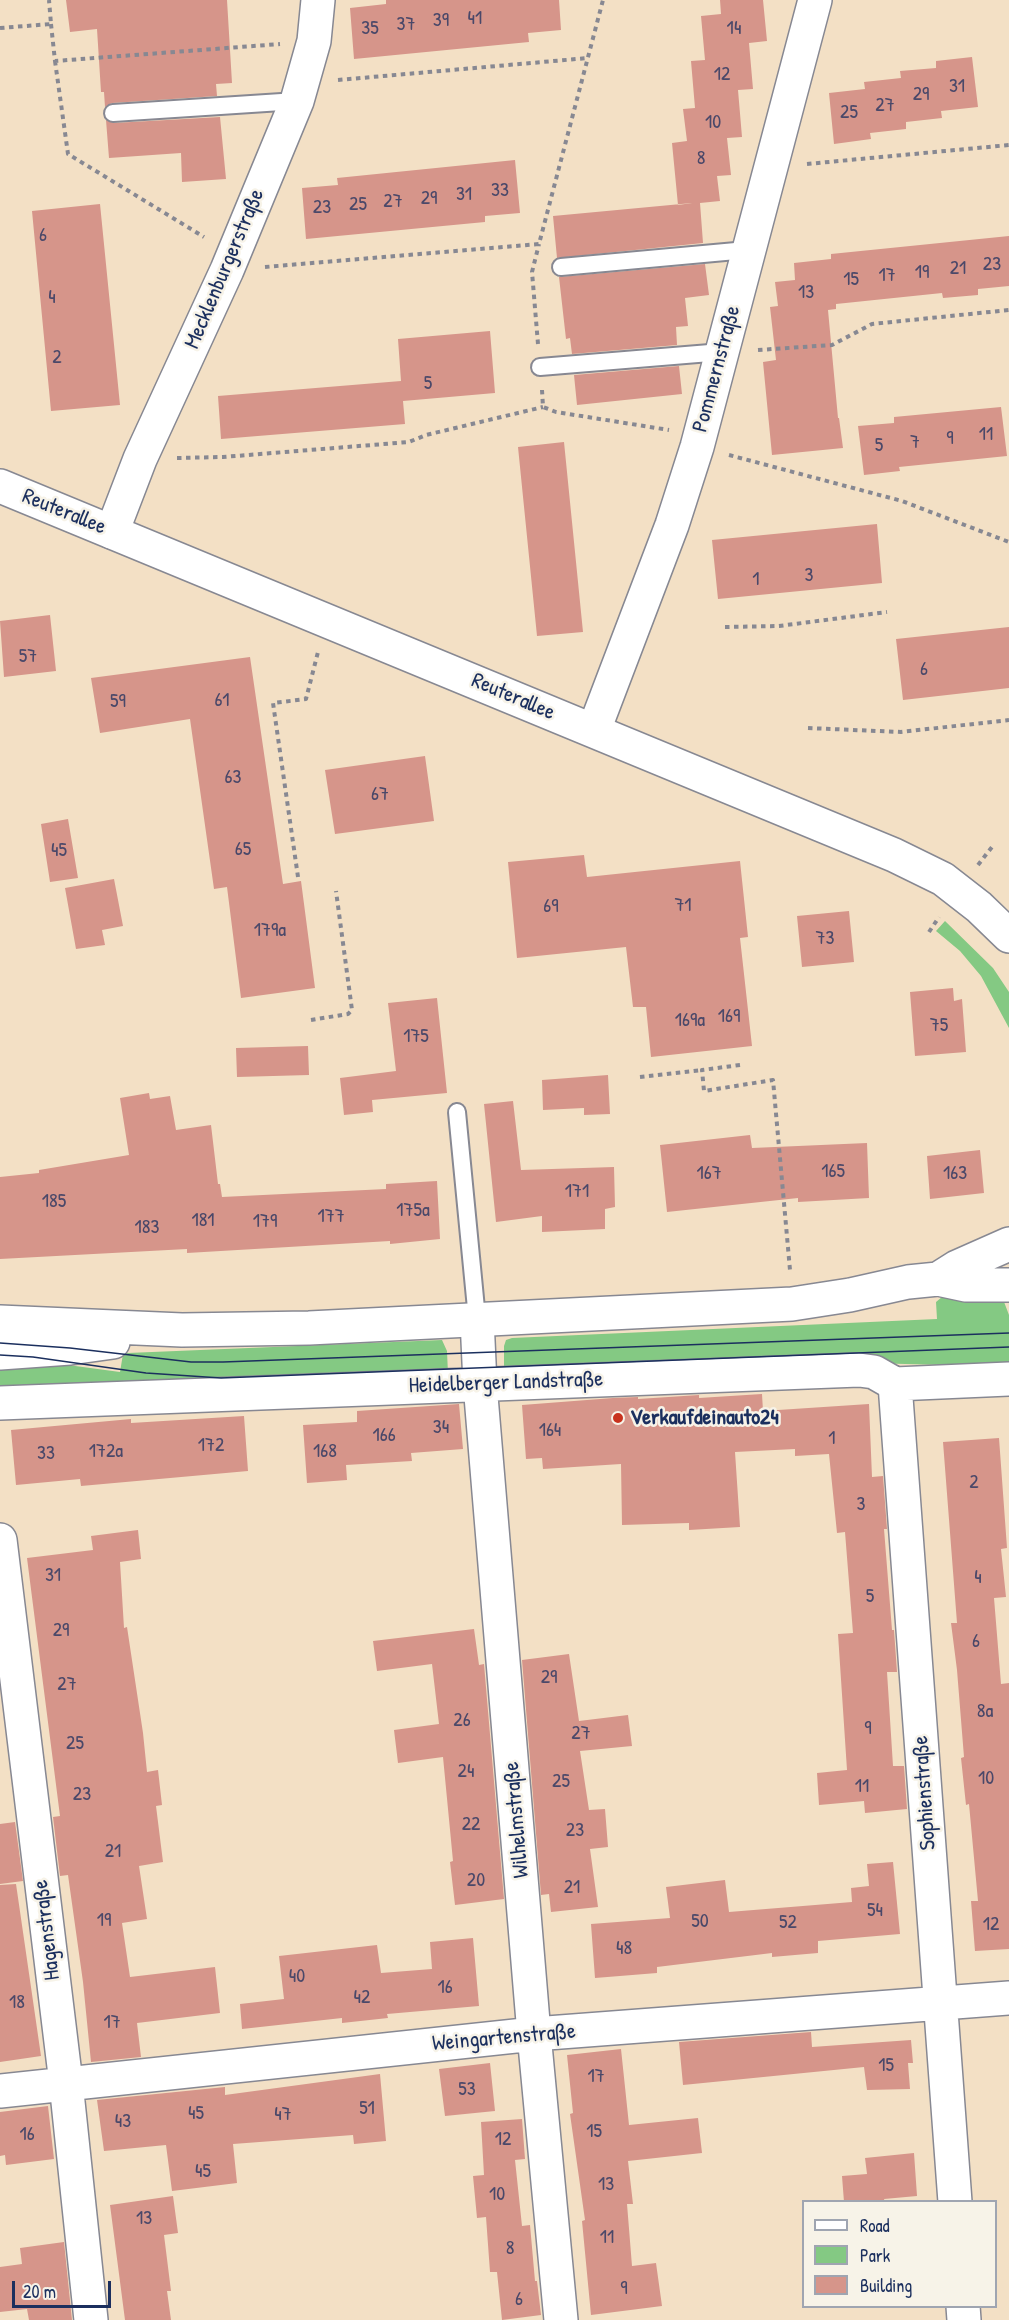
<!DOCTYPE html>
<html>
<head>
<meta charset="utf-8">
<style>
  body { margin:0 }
  #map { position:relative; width:1009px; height:2320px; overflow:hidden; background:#f3e0c5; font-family:"Patrick Hand",sans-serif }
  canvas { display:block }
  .legend { position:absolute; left:802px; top:2200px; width:195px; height:108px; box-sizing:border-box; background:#f7f3e8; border:2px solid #9fa5b1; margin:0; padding:8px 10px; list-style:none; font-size:18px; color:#1b2f5e }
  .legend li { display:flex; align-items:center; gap:12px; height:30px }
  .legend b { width:30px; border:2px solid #9fa5b1 }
  .scale { position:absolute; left:12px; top:2281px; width:99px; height:27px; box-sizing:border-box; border:3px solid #1b2f5e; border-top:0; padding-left:8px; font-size:18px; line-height:21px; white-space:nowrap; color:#1b2f5e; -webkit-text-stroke:4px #f7f3e8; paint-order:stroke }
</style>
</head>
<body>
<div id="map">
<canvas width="1009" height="2320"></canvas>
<ul class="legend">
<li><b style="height:8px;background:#fff"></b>Road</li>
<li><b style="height:16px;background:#84c983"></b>Park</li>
<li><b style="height:16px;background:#d6958a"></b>Building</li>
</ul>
<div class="scale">20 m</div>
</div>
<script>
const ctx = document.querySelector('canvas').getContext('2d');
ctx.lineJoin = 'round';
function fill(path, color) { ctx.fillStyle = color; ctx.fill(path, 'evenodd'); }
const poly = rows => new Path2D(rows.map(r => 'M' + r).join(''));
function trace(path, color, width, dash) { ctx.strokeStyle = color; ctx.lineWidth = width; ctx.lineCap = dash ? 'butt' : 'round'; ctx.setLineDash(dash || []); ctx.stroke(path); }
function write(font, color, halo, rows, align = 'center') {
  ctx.font = font + ' "Patrick Hand",sans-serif'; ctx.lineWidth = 5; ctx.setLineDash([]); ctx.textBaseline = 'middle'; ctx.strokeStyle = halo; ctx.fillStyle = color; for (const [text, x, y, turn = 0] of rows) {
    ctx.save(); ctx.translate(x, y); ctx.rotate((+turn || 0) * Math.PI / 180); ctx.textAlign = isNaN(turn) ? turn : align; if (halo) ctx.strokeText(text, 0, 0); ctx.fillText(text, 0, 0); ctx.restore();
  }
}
const green = poly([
  [945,921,993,968,1009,992,1009,1028,981,976,960,951,936,931],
  [1001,1294,1009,1315,1009,1363,943,1365,868,1363,504,1372,504,1346,506,1340,512,1338,937,1319,936,1302,942,1297],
  [442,1340,447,1351,448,1374,0,1391,0,1367,53,1363,120,1372,123,1354,128,1353]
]);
const building = poly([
  [66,0,227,0,232,83,216,84,217,96,112,103,105,107,104,92,101,92,97,29,70,32],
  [386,0,559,0,561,30,528,33,529,42,354,59,350,8,386,4],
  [720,0,763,0,767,41,749,43,753,89,738,90,742,137,727,138,731,175,717,176,720,201,700,203,703,243,557,258,553,216,692,203,678,205,672,143,687,141,683,109,695,108,691,61,705,60,701,16,721,14],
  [972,57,978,107,941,111,942,118,906,122,906,129,870,133,871,139,834,144,829,93,865,89,864,82,901,78,900,71,936,68,936,61],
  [220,117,226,179,182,182,181,153,109,158,106,120,114,123],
  [515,160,520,213,485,216,485,222,306,239,302,188,338,185,337,178],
  [100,204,120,405,51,411,32,211],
  [1009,236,1009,286,978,289,978,295,943,298,942,293,836,304,836,309,828,310,838,418,839,418,843,448,772,455,763,362,776,360,770,307,778,306,775,282,795,280,794,263,831,259,831,254],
  [705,264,709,295,685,298,688,326,676,327,677,345,572,354,570,338,566,339,559,277],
  [490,331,495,393,403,401,405,424,221,439,218,396,401,381,398,339],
  [679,366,682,394,577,405,574,375],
  [1001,407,1007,456,899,467,900,471,864,475,858,426,894,423,894,417],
  [564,442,583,632,537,636,518,447],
  [877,524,882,583,718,599,712,540],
  [50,615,56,671,4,677,0,621],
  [1009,627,1009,688,903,700,896,639],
  [250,657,283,884,301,881,315,988,241,998,227,887,214,889,190,719,100,733,91,678],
  [425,756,434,821,335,834,325,770],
  [68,819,78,878,50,882,41,824],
  [584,855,587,877,740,861,748,937,740,938,752,1046,651,1057,646,1007,633,1007,626,947,517,958,508,862],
  [114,879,123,926,102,930,105,945,76,949,65,888],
  [849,911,854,962,802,967,797,916],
  [953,988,954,1001,962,999,966,1052,915,1056,910,992],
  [437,998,447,1093,372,1100,373,1112,344,1115,340,1078,396,1071,388,1003],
  [308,1046,309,1075,237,1077,236,1048],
  [608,1075,610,1114,584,1115,584,1108,543,1110,542,1080],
  [149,1093,150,1099,170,1096,176,1130,211,1125,218,1184,220,1184,222,1197,386,1189,386,1184,437,1181,440,1239,390,1244,390,1241,187,1253,187,1249,0,1259,0,1177,39,1173,39,1170,129,1155,120,1098],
  [513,1101,521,1170,614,1167,615,1207,605,1209,605,1229,542,1232,542,1216,496,1222,484,1104],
  [750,1135,752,1148,867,1143,869,1198,798,1202,798,1198,667,1212,660,1145],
  [980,1150,984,1193,930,1199,927,1156],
  [762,1394,763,1411,869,1404,872,1477,883,1476,887,1529,884,1529,892,1630,894,1630,897,1672,887,1672,893,1766,904,1766,907,1809,865,1813,864,1801,819,1805,817,1773,847,1770,838,1634,853,1633,845,1532,837,1533,829,1454,795,1456,795,1449,735,1452,740,1527,689,1530,689,1523,622,1525,621,1464,543,1469,542,1458,526,1459,522,1405,613,1398,638,1397,638,1399,699,1395,699,1398],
  [459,1404,463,1449,411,1453,412,1461,346,1465,347,1480,307,1483,303,1425,357,1422,357,1411],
  [244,1416,248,1471,81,1486,80,1479,16,1485,11,1430,131,1419,131,1423],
  [999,1438,1007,1548,1001,1549,1006,1597,994,1598,1001,1684,1009,1683,1009,1949,975,1951,971,1901,978,1901,969,1804,966,1805,961,1758,964,1757,957,1670,951,1623,957,1623,943,1442],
  [138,1530,141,1559,120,1562,124,1628,127,1627,143,1733,147,1772,158,1770,162,1805,156,1806,163,1862,139,1866,147,1919,122,1923,130,1977,215,1967,220,2013,137,2023,141,2057,91,2062,83,1982,68,1875,60,1876,53,1817,60,1816,27,1558,93,1550,91,1536],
  [474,1629,479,1665,484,1664,504,1899,455,1905,450,1862,453,1861,443,1757,398,1763,394,1730,439,1724,432,1664,377,1671,373,1641],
  [569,1654,579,1721,628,1715,632,1746,580,1751,589,1810,605,1809,608,1847,590,1849,598,1907,551,1912,549,1894,541,1895,522,1660],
  [15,1822,23,1881,0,1884,0,1824],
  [893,1862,900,1934,818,1941,818,1953,772,1957,772,1953,657,1967,657,1973,595,1978,591,1924,670,1918,666,1887,725,1880,729,1912,852,1902,851,1888,869,1886,867,1864],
  [16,1884,41,2056,0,2062,0,1885],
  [473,1938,479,2006,387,2014,388,2018,342,2023,342,2018,242,2029,240,2004,284,1999,279,1956,377,1945,381,1973,432,1969,430,1942],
  [811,2032,812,2047,911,2040,913,2063,908,2063,910,2089,867,2090,864,2067,683,2085,679,2042],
  [621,2049,629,2125,698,2118,702,2153,628,2161,633,2204,627,2204,632,2266,656,2263,662,2306,591,2315,582,2221,585,2220,570,2114,573,2113,567,2055],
  [490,2063,495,2111,445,2116,439,2069],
  [380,2074,386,2141,354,2144,353,2135,233,2144,237,2183,172,2191,166,2145,104,2151,97,2100,225,2087,225,2095],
  [48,2106,54,2159,6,2165,5,2155,0,2156,0,2112],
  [522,2119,525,2159,515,2160,522,2226,530,2225,535,2281,537,2281,541,2315,502,2320,497,2272,490,2272,486,2217,477,2218,473,2176,484,2175,481,2122],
  [914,2153,917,2196,884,2199,885,2202,844,2202,842,2176,867,2174,865,2158],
  [173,2196,178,2233,164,2235,171,2291,167,2291,171,2320,125,2320,110,2205],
  [64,2242,72,2320,29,2320,27,2309,0,2312,0,2267,22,2264,20,2248]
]);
const path = poly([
  [51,24,55,61,280,44],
  [0,28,51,24,49,0],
  [55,61,68,154,204,237],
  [338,80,588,58],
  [807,164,1009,145],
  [265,267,539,244,603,0],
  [538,344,532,272,539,244],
  [758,350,832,345,872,324,1009,310],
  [542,390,543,407,556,412,669,430],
  [729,455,902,501,1009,542],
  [177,458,223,457,409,442,426,435,543,407],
  [725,627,779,626,887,612],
  [808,728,901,732,1009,720],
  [978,865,992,847],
  [298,877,273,703,306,699,318,652],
  [929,932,939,917],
  [311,1020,348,1014,352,1010,336,891],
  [740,1065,702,1070,704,1091,773,1080,790,1270],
  [640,1077,702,1070]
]);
const service = poly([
  [113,113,297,101],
  [561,267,747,250],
  [540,367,722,352],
  [457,1112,477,1319]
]);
const minor = poly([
  [112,532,140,459,227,270,297,101,314,41,318,0],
  [594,730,672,525,697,447,815,0],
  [477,1319,480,1384,534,2034,561,2320],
  [895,1384,955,2202],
  [0,1403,859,1370,874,1372,895,1384,1009,1379],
  [0,1540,66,2083,91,2320],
  [0,2091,534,2034,1009,1998],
  [963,2306,964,2320]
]);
const tertiary = poly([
  [0,486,894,855,943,879,979,907,1009,936],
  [938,1279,957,1267,1009,1244],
  [0,1322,182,1330,309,1328,792,1304,850,1295,908,1282,938,1279,966,1285,1009,1285],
  [0,1353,70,1348,113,1342]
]);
const tram = poly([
  [0,1343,70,1348,191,1362,223,1362,1009,1333],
  [0,1355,33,1357,146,1373,221,1378,1009,1347]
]);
const markers = [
  [618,1418,6,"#c8321e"]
];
const numberNames = [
  ["41",475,19],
  ["39",441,21],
  ["37",406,25],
  ["35",370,29],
  ["14",734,29],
  ["12",722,75],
  ["31",957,87],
  ["29",921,95],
  ["27",885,106],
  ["25",849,113],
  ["10",713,123],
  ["8",701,159],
  ["33",500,191],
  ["31",464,195],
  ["29",429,199],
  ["27",393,202],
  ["25",358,205],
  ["23",322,208],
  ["6",43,236],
  ["23",992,265],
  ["21",958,269],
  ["19",922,273],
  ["17",887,276],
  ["15",851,280],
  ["13",806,293],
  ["4",52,298],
  ["2",57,358],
  ["5",428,384],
  ["11",986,435],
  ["9",950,439],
  ["7",915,443],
  ["5",879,446],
  ["3",809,576],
  ["1",756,580],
  ["57",28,657],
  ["6",924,670],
  ["61",222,701],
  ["59",118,702],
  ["63",233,778],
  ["67",380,795],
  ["65",243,850],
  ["45",59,851],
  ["71",683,906],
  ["69",551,907],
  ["179a",270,931],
  ["73",825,939],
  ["169",729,1017],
  ["169a",690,1021],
  ["75",939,1026],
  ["175",416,1037],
  ["165",833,1172],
  ["167",709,1174],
  ["163",955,1174],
  ["171",577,1192],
  ["185",54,1202],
  ["175a",413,1211],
  ["177",331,1217],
  ["181",203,1221],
  ["179",265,1222],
  ["183",147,1228],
  ["34",441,1428],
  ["164",550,1431],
  ["166",384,1436],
  ["1",832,1439],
  ["172",211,1446],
  ["172a",106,1452],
  ["168",325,1452],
  ["33",46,1454],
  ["2",974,1483],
  ["3",861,1505],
  ["31",53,1576],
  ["4",978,1578],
  ["5",870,1597],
  ["29",61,1631],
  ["6",976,1642],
  ["29",549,1678],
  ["27",67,1685],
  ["8a",985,1712],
  ["26",462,1721],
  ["9",868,1729],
  ["27",581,1734],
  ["25",75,1744],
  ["24",466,1772],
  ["10",986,1779],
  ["25",561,1782],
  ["11",862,1787],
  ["23",82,1795],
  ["22",471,1825],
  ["23",575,1831],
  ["21",113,1852],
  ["20",476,1881],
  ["21",572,1888],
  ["54",875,1911],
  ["19",104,1921],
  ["50",700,1922],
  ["52",788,1923],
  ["12",991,1925],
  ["48",624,1949],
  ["40",297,1977],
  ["16",445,1988],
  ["42",362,1998],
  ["18",17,2003],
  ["17",112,2023],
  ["15",886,2066],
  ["17",596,2077],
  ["53",467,2090],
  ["51",367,2109],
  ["45",196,2114],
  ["47",283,2115],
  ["43",123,2122],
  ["15",594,2132],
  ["16",27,2135],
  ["12",503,2140],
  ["45",203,2172],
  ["13",606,2185],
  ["10",497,2195],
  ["13",144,2219],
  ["11",607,2238],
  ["8",510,2249],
  ["9",624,2289],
  ["6",519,2300]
];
const streetNames = [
  ["Mecklenburgerstraße",225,269,-67],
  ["Pommernstraße",717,369,-75],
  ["Reuterallee",64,512,22],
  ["Reuterallee",513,697,23],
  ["Heidelberger Landstraße",506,1383,-2],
  ["Sophienstraße",925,1793,-94],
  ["Wilhelmstraße",517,1820,-95],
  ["Hagenstraße",47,1930,-97],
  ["Weingartenstraße",504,2038,-5]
];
const poiNames = [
  ["Verkaufdeinauto24",630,1418]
];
fill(green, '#84c983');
fill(building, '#d6958a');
trace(service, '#878892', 20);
trace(minor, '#878892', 36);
trace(tertiary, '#878892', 36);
trace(path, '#878892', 4, [4.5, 4.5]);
trace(service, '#fff', 16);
trace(minor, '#fff', 33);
trace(tertiary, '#fff', 33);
trace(tram, '#1b2f5e', 1.5);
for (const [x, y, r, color] of markers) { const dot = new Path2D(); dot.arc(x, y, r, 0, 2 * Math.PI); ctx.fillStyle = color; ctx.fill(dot); trace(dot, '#f7f3e8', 2); }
write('20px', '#4a4869', null, numberNames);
write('22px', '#1b2f5e', '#f7f3e8', streetNames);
write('bold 22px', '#1b2f5e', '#f7f3e8', poiNames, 'left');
</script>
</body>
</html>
